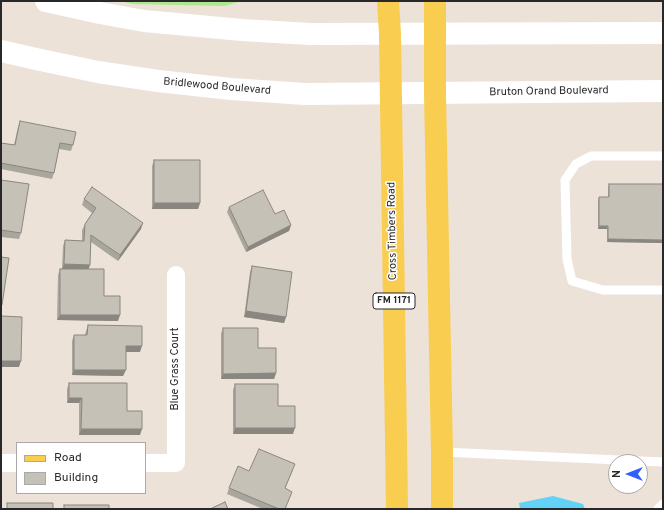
<!DOCTYPE html>
<html>
<head>
<meta charset="utf-8">
<style>
  body { margin:0 }
  #map { position:relative; width:664px; height:510px; overflow:hidden; background:#ece2d8; font-family:Overpass,sans-serif }
  canvas { display:block }
  .frame { position:absolute; inset:0; border:2px solid #282828; pointer-events:none }
  .legend { position:absolute; left:16px; top:442px; width:130px; height:52px; box-sizing:border-box; background:#fff; border:1px solid #a9a9a9; margin:0; padding:5px 7px; list-style:none; font-size:12px; color:#282828 }
  .legend li { display:flex; align-items:center; gap:8px; height:20px }
  .legend b { width:20px; border:1px solid #a9a9a9 }
  .north { position:absolute; left:608px; top:454px; width:40px; height:40px; box-sizing:border-box; background:#fff; border:1px solid #a9a9a9; border-radius:50%; rotate:270deg; font-size:11px; font-weight:700; line-height:16px; text-align:center; color:#282828 }
  .north::after { content:''; display:block; margin:auto; width:14px; height:18px; background:#315eff; clip-path:polygon(50% 0,100% 100%,50% 72%,0 100%) }
</style>
</head>
<body>
<div id="map">
<canvas width="664" height="510"></canvas>
<div class="frame"></div>
<ul class="legend">
<li><b style="height:5px;background:#f9cd4f"></b>Road</li>
<li><b style="height:11px;background:#c5c1b7"></b>Building</li>
</ul>
<div class="north">N</div>
</div>
<script>
const ctx = document.querySelector('canvas').getContext('2d');
ctx.lineJoin = 'round';
function fill(path, color) { ctx.fillStyle = color; ctx.fill(path, 'evenodd'); }
const poly = rows => new Path2D(rows.map(r => 'M' + r).join(''));
function trace(path, color, width, dash) { ctx.strokeStyle = color; ctx.lineWidth = width; ctx.lineCap = dash ? 'butt' : 'round'; ctx.setLineDash(dash || []); ctx.stroke(path); }
function write(font, color, halo, rows, align = 'center') {
  ctx.font = font + ' Overpass,sans-serif'; ctx.lineWidth = 3; ctx.setLineDash([]); ctx.textBaseline = 'middle'; ctx.strokeStyle = halo; ctx.fillStyle = color; for (const [text, x, y, turn = 0] of rows) {
    ctx.save(); ctx.translate(x, y); ctx.rotate((+turn || 0) * Math.PI / 180); ctx.textAlign = isNaN(turn) ? turn : align; if (halo) ctx.strokeText(text, 0, 0); ctx.fillText(text, 0, 0); ctx.restore();
  }
}
const green = poly([
  [120,1,242,1,224,6,132,4]
]);
const water = poly([
  [553,496,583,504,585,509,520,509,519,503]
]);
const lane = poly([
  [663,156,591,156,576,164,565,180,567,259,572,281,603,290,663,290],
  [442,452,663,462],
  [658,509,663,504]
]);
const street = poly([
  [1,463,17,463],
  [145,463,176,463,176,275]
]);
const secondary = poly([
  [46,1,100,13,144,21,242,30,310,34,663,33],
  [1,51,36,59,98,72,158,81,231,89,305,94,663,91]
]);
const primary = poly([
  [388,1,390,34,397,509],
  [435,1,435,94,442,452,442,509]
]);
const wall = poly([
  [20,121,73,145,71,151,59,149,54,173,52,179,1,169,1,143,14,145,18,127],
  [154,160,200,203,198,209,152,209,152,166],
  [1,180,21,233,19,239,1,237],
  [609,184,662,243,607,242,607,229,598,229,598,200,599,197,608,197,608,187],
  [84,199,141,229,118,261,91,242,88,269,118,321,57,320,58,275,60,269,62,269,63,246,65,240,82,241,82,230,85,224,92,213,82,205],
  [229,207,275,214,291,225,289,231,246,252,227,212],
  [252,266,286,317,284,323,244,317,250,272],
  [88,325,140,352,126,352,123,376,72,375,72,341,74,335,85,335,86,331],
  [223,328,258,348,276,373,274,379,221,379,221,334],
  [69,383,127,411,140,435,79,435,79,403,67,403,67,389],
  [235,384,278,406,293,434,233,434,233,390],
  [293,470,285,488,285,509,263,509,227,494,229,488,249,471]
]);
const shadedWall = poly([
  [154,203,200,203,198,209,152,209],
  [143,223,141,229,118,261,120,255],
  [291,225,289,231,246,252,248,247],
  [599,226,608,226,607,229,598,229],
  [608,239,663,240,663,241,662,243,607,242],
  [64,264,90,265,88,271,62,269],
  [246,311,286,317,284,323,244,317],
  [60,315,120,315,118,321,57,320],
  [126,346,142,346,140,352,124,352],
  [1,361,21,361,19,367,1,367],
  [74,370,126,370,123,376,72,375],
  [276,373,274,379,221,379,223,374],
  [69,398,82,398,79,403,67,403],
  [235,428,295,428,293,434,233,434],
  [81,429,142,429,140,435,79,435]
]);
const building = poly([
  [20,121,76,132,73,145,60,143,54,173,1,163,1,143,15,145,20,121],
  [154,160,200,160,200,203,154,203,154,160],
  [1,180,29,184,21,233,1,230,1,180],
  [609,184,663,184,663,240,608,239,608,226,599,226,599,197,609,197,609,184],
  [92,187,143,223,120,255,91,235,90,265,64,264,65,240,84,241,85,224,96,208,84,199,92,187],
  [263,190,275,214,284,210,291,225,248,247,229,207,263,190],
  [1,257,9,258,2,305,1,305,1,257],
  [252,266,292,272,286,317,246,311,252,266],
  [60,269,104,269,104,296,120,296,120,315,60,315,60,269],
  [1,316,22,317,21,361,1,361,1,316],
  [88,325,142,326,142,346,126,346,126,370,74,370,74,335,87,335,88,325],
  [223,328,258,328,258,348,276,348,276,373,223,374,223,328],
  [69,383,127,383,127,411,142,411,142,429,81,429,82,398,69,398,69,383],
  [235,384,278,384,278,406,295,406,295,428,235,428,235,384],
  [259,449,295,464,285,488,292,492,285,509,279,509,229,488,238,466,249,471,259,449],
  [225,502,228,509,210,509,225,502],
  [7,503,53,503,53,509,7,509,7,503],
  [64,505,109,505,109,509,64,509,64,505]
]);
const shields = [
  [394,301,42]
];
const shieldNames = [
  ["FM 1171",394,301]
];
const streetNames = [
  ["Bridlewood Boulevard",217,87,5],
  ["Bruton Orand Boulevard",549,92,-1],
  ["Cross Timbers Road",393,231,-91],
  ["Blue Grass Court",176,369,-90]
];
fill(green, '#b0e690');
fill(water, '#62d3f6');
trace(lane, '#fff', 9);
trace(street, '#fff', 18);
trace(secondary, '#fff', 22);
trace(primary, '#f9cd4f', 22);
fill(wall, '#a9a69d');
fill(shadedWall, '#8a8780');
fill(building, '#c5c1b7');
trace(building, '#8a8780', 1);
for (const [x, y, w] of shields) { const box = new Path2D(); box.roundRect(x - w / 2, y - 8, w, 16, 3); ctx.fillStyle = '#fff'; ctx.fill(box); trace(box, '#282828', 1); }
write('bold 10px', '#282828', null, shieldNames);
write('11px', '#282828', '#fff', streetNames);
</script>
</body>
</html>
